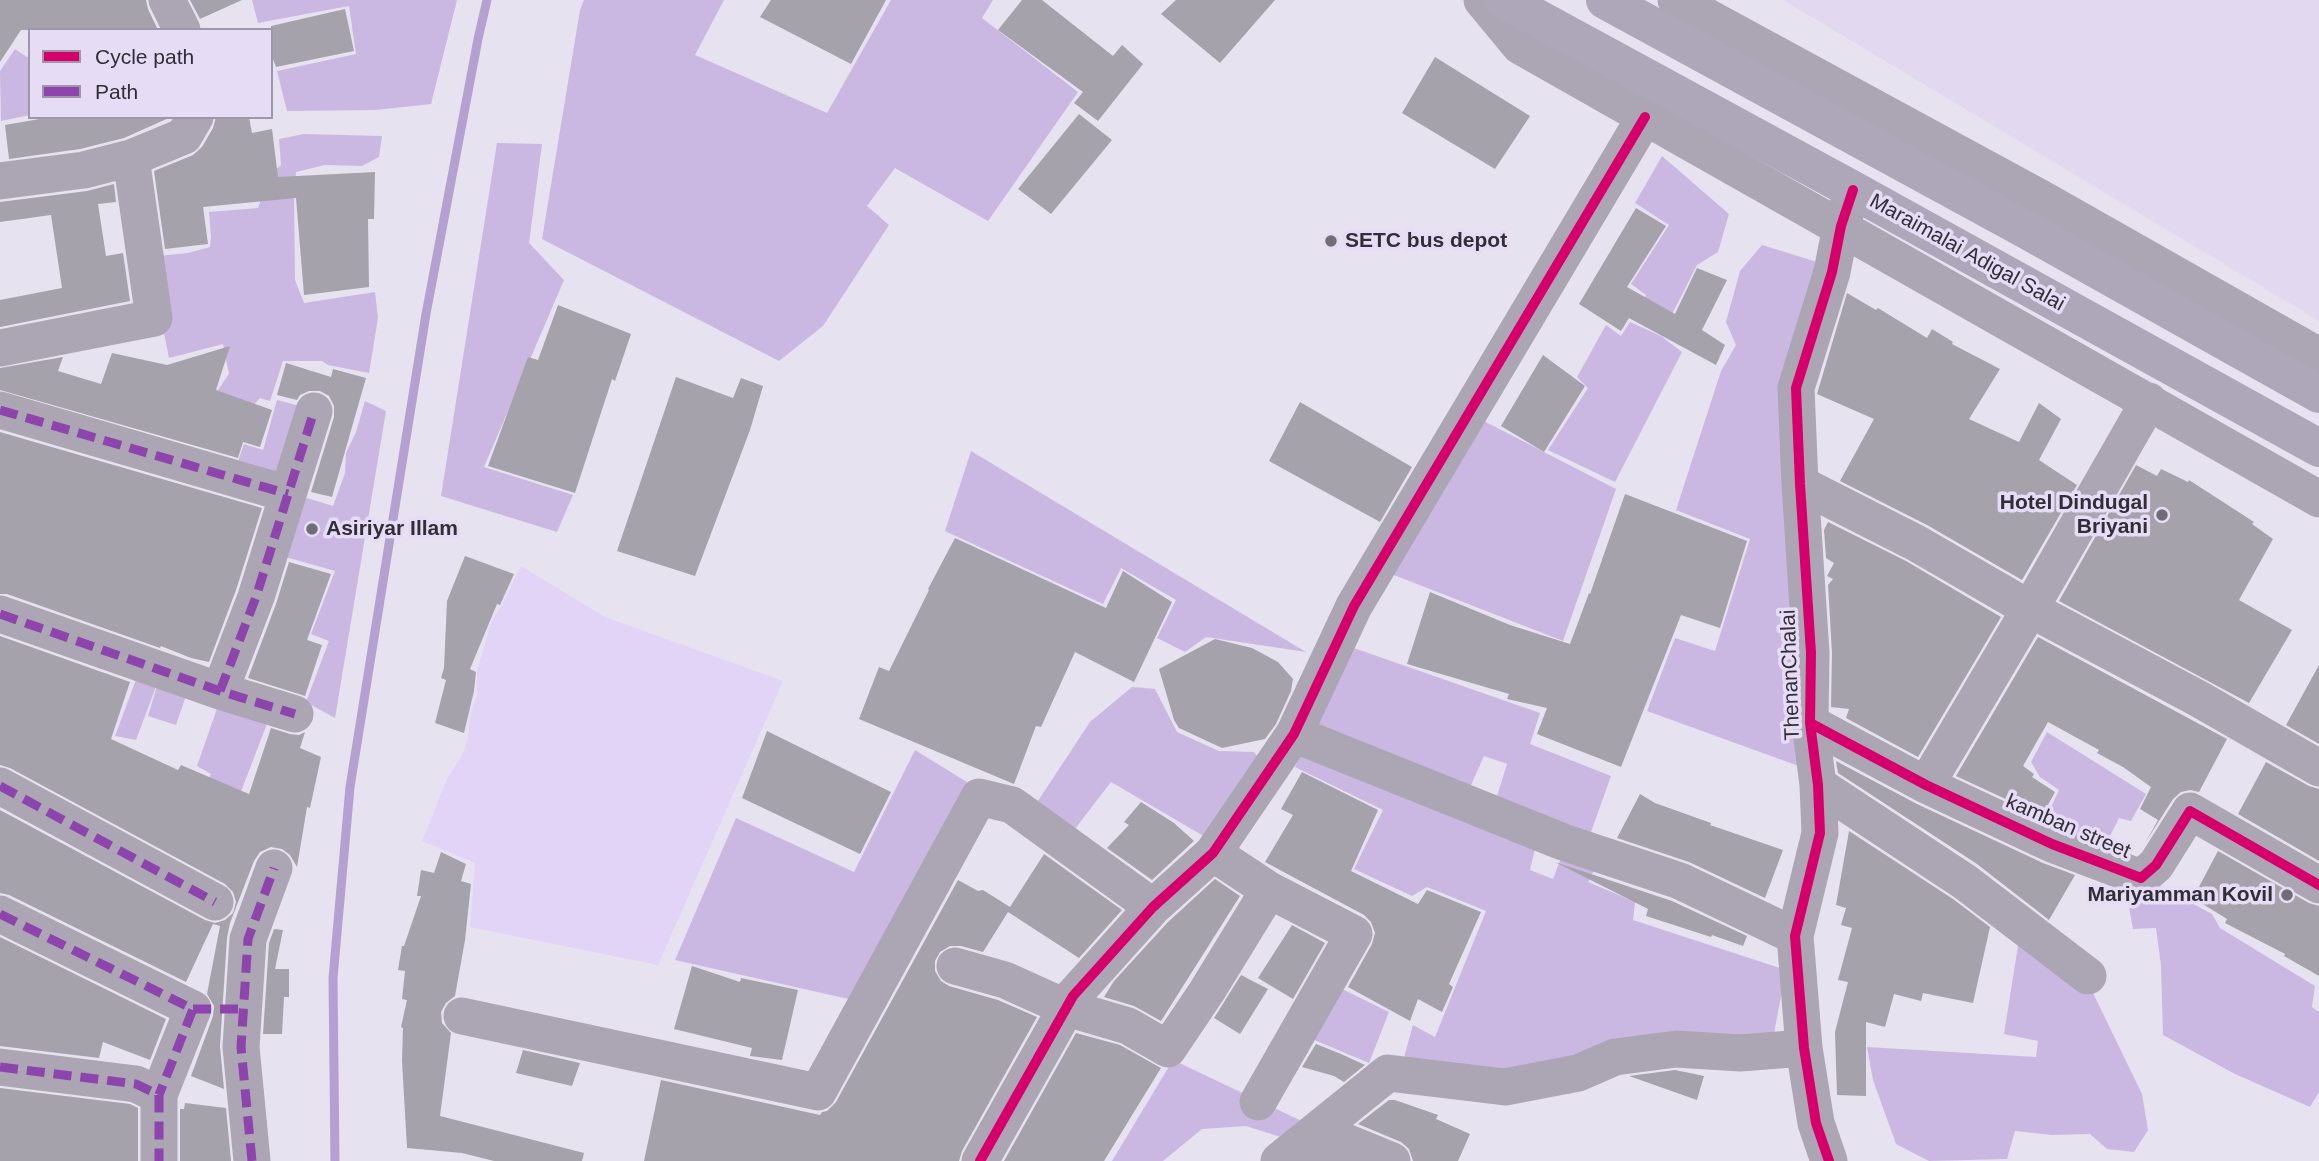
<!DOCTYPE html>
<html>
<head>
<meta charset="utf-8">
<style>
  body { margin:0 }
  #map { position:relative; width:2319px; height:1161px; overflow:hidden; background:#e7e2ef; font-family:Arial,sans-serif }
  canvas { display:block }
  .legend { position:absolute; left:28px; top:28px; width:245px; height:91px; box-sizing:border-box; background:#e6dcf5; border:2px solid #9e96a9; margin:0; padding:9px 12px; list-style:none; font-size:21px; color:#312e37 }
  .legend li { display:flex; align-items:center; gap:14px; height:35px }
  .legend b { width:35px; border:2px solid #9e96a9 }
</style>
</head>
<body>
<div id="map">
<canvas width="2319" height="1161"></canvas>
<ul class="legend">
<li><b style="height:9px;background:#d6006c"></b>Cycle path</li>
<li><b style="height:9px;background:#8e44ad"></b>Path</li>
</ul>
</div>
<script>
const ctx = document.querySelector('canvas').getContext('2d');
ctx.lineJoin = 'round';
function fill(path, color) { ctx.fillStyle = color; ctx.fill(path, 'evenodd'); }
const poly = rows => new Path2D(rows.map(r => 'M' + r).join(''));
function trace(path, color, width, dash) { ctx.strokeStyle = color; ctx.lineWidth = width; ctx.lineCap = dash ? 'butt' : 'round'; ctx.setLineDash(dash || []); ctx.stroke(path); }
function write(font, color, halo, rows, align = 'center') {
  ctx.font = font + ' Arial,sans-serif'; ctx.lineWidth = 7; ctx.setLineDash([]); ctx.textBaseline = 'middle'; ctx.strokeStyle = halo; ctx.fillStyle = color; for (const [text, x, y, turn = 0] of rows) {
    ctx.save(); ctx.translate(x, y); ctx.rotate((+turn || 0) * Math.PI / 180); ctx.textAlign = isNaN(turn) ? turn : align; if (halo) ctx.strokeText(text, 0, 0); ctx.fillText(text, 0, 0); ctx.restore();
  }
}
const built = poly([
  [1783,0,2319,0,2319,321]
]);
const green = poly([
  [521,566,605,617,783,681,658,965,470,927,475,863,422,841,447,779,463,754,468,738,470,716,477,695,477,671,492,620,503,603]
]);
const forest = poly([
  [252,0,457,0,431,104,375,110,287,111,277,71,356,54,349,6,258,23],
  [584,0,724,0,695,55,827,113,891,0,993,0,982,18,1078,92,988,221,895,168,867,206,889,225,823,326,779,361,542,239,580,10],
  [15,49,30,59,30,115,1,121,0,71],
  [304,134,382,136,379,157,362,166,325,165,296,172,294,195,295,280,304,303,375,292,378,318,369,373,328,365,322,361,283,361,270,401,260,398,245,415,217,405,218,390,229,374,223,344,169,358,161,319,158,256,188,253,210,247,211,237,209,212,258,208,270,175,281,165,279,139],
  [497,143,542,144,529,243,564,280,484,467,573,495,557,532,441,496],
  [1662,156,1729,214,1718,252,1697,265,1662,334,1633,319,1646,295,1631,284,1669,225,1635,203],
  [1762,245,1830,266,1799,367,1804,768,1647,711,1675,638,1715,651,1750,539,1676,510,1721,371,1736,345,1726,322,1740,271],
  [1630,322,1661,336,1682,352,1615,482,1548,450,1588,388,1577,377,1606,325,1621,336],
  [277,400,311,409,285,486,234,473,244,444,263,450],
  [365,401,386,411,335,718,306,702,329,641,311,634,335,571,275,554,297,495,333,506,345,473,346,453,356,432],
  [1476,417,1616,489,1563,641,1381,570],
  [971,451,1306,652,1206,637,1185,652,1157,638,1176,600,1121,568,1103,604,945,531],
  [1351,647,1540,713,1530,744,1611,776,1586,846,1492,812,1507,764,1484,756,1467,794,1311,732],
  [141,666,190,684,176,725,148,716,160,676,136,740,115,736],
  [1132,687,1155,689,1177,732,1219,751,1254,752,1264,764,1207,838,1111,782,1071,834,1032,810,1090,722],
  [221,697,270,716,227,828,194,813,211,774,197,766],
  [2047,732,2146,794,2131,821,2119,818,2101,854,2040,831,2059,790,2040,777,2031,762],
  [1308,743,1538,836,1530,870,1553,879,1565,847,1599,861,1588,882,1635,902,1633,920,1786,970,1772,1044,1574,1069,1400,1072,1413,1025,1435,1037,1486,911,1427,887,1412,896,1354,869,1383,810,1295,767],
  [915,750,975,787,862,1002,675,960,736,818,854,872],
  [2154,883,2212,914,2220,928,2315,986,2312,1007,2319,1012,2319,1092,2310,1107,2235,1074,2163,1035,2161,966,2156,928,2133,929,2129,907,2135,885],
  [2020,933,2093,993,2142,1094,2148,1130,2134,1152,2107,1149,2090,1134,2052,1135,2015,1131,2007,1159,1929,1161,1896,1144,1873,1080,1867,1047,2036,1057,2038,1041,2004,1034],
  [1340,988,1389,1012,1369,1063,1312,1039],
  [1173,1060,1308,1124,1293,1141,1246,1126,1202,1129,1163,1161,1112,1161]
]);
const stream = poly([
  [335,1161,333,978,350,787,426,314,478,39,487,0]
]);
const building = poly([
  [0,0,146,0,148,9,158,30,21,30,0,62],
  [190,0,242,0,200,19],
  [771,0,886,0,851,64,760,17],
  [1022,0,1042,0,1113,56,1122,45,1143,64,1098,121,1074,103,1083,92,998,30],
  [1176,0,1275,0,1220,63,1161,14],
  [345,9,354,51,276,67,271,54,271,26],
  [1435,57,1530,116,1495,169,1402,113],
  [1079,114,1112,140,1051,214,1018,189],
  [51,117,171,117,124,138,80,149,9,159,5,125],
  [216,117,249,117,252,133,272,129,278,177,375,172,374,219,368,219,369,287,304,295,296,198,203,207,208,244,165,249,154,171,193,155,202,147,213,128],
  [114,184,116,202,98,204,106,256,123,253,130,301,0,327,0,300,62,288,51,215,0,222,0,202,87,191],
  [1636,208,1666,226,1627,287,1675,314,1697,268,1727,280,1702,330,1725,345,1716,365,1629,318,1621,331,1579,304],
  [1847,293,1876,310,1878,308,1927,338,1932,329,1953,342,1952,344,2000,369,1969,419,2019,442,2039,403,2061,419,2039,460,2077,485,2022,580,1927,525,1840,481,1874,419,1817,394],
  [558,305,631,334,615,381,612,379,575,493,488,466,528,357,538,360],
  [230,346,216,390,272,410,260,447,243,442,238,458,0,390,0,368,63,357,58,371,101,384,112,353,167,365],
  [1543,355,1585,386,1544,452,1501,426],
  [286,363,331,377,333,369,366,378,332,497,311,492,334,417,334,406,329,396,320,391,309,391,300,395,297,400,277,395],
  [676,377,733,398,741,378,763,386,750,430,695,576,617,551],
  [1300,402,1412,467,1380,522,1269,461],
  [0,432,262,508,236,590,209,662,191,658,161,646,160,648,7,594,0,594],
  [2136,465,2157,476,2161,469,2188,482,2189,480,2254,522,2252,524,2273,539,2239,600,2292,630,2249,703,2059,601],
  [1625,494,1747,541,1720,628,1681,615,1621,767,1537,734,1547,708,1507,699,1509,694,1407,664,1430,592,1510,625,1570,644,1589,593,1590,594],
  [1828,522,1906,561,2001,617,1918,757,1846,718,1849,709,1831,707,1832,653,1828,585,1833,579,1827,576,1834,563,1826,558,1824,530],
  [955,538,1106,608,1123,571,1172,602,1134,682,1075,652,1041,727,1036,726,1014,784,859,719,879,667,889,671,929,590,928,589],
  [465,556,514,574,500,605,497,604,470,669,476,672,474,691,464,733,435,723,446,680,441,678,444,668,447,601],
  [289,562,331,574,307,640,322,645,305,696,248,678,276,604],
  [0,636,130,682,111,739,178,770,181,765,249,794,271,728,290,734,299,735,305,732,300,748,321,757,310,808,307,807,297,867,290,855,282,849,271,847,260,852,254,861,230,923,227,938,220,1046,224,1089,191,1076,213,1016,214,1006,207,994,220,926,213,924,186,982,9,895,0,893,0,810,205,920,215,923,225,920,233,913,236,902,233,892,225,884,10,768,0,765],
  [2038,637,2227,739,2199,792,2190,790,2181,792,2173,799,2145,843,2158,820,2140,809,2151,787,2123,767,2097,753,2099,750,2048,722,2023,766,2034,774,2032,777,2055,792,2042,816,1956,776],
  [1215,639,1252,648,1278,662,1293,679,1291,691,1276,724,1265,739,1222,748,1179,728,1174,720,1159,669],
  [2319,665,2319,744,2286,725],
  [767,731,891,792,860,854,742,798],
  [1836,761,1917,804,2043,863,2075,875,2049,920,1977,864,1838,773],
  [2266,762,2309,786,2319,789,2319,861,2238,814],
  [1302,772,1378,810,1351,871,1418,904,1427,890,1481,912,1449,984,1453,987,1442,1012,1418,999,1410,1021,1348,987,1372,944,1375,933,1371,922,1364,915,1265,862,1293,815,1281,809],
  [1640,794,1655,803,1711,823,1710,825,1783,850,1765,898,1689,862,1617,838],
  [1141,802,1174,823,1194,841,1152,880,1107,848,1129,825,1124,822],
  [1849,831,1953,899,1990,927,1973,1003,1923,993,1921,1001,1894,994,1885,1027,1866,1022,1866,1096,1837,1095,1835,1032,1848,982,1838,980,1852,928,1841,925,1846,908,1836,905],
  [2218,851,2309,903,2319,906,2319,976,2284,956,2285,954,2225,923,2227,919,2193,898],
  [441,852,466,864,461,881,471,884,465,940,455,996,446,1003,441,1012,442,1023,451,1033,440,1116,584,1153,582,1161,494,1161,462,1153,407,1148,402,1061,403,1028,401,1027,407,1000,402,999,405,971,398,970,402,946,404,946,421,896,417,896,421,870,434,873],
  [1044,854,1122,910,1079,958,1008,912,983,952,961,946,950,946,940,952,935,961,935,971,941,981,949,986,998,1000,1037,1017,962,1151,959,1161,644,1161,661,1080,820,1115,822,1112,827,1111,836,1102,958,880,978,891,983,890,1010,907],
  [1555,862,1672,901,1747,936,1743,946,1712,935,1711,937,1646,916,1648,909],
  [1215,879,1240,896,1161,1021,1134,1006,1104,997,1114,981,1168,922],
  [1292,925,1325,943,1293,999,1258,978],
  [274,929,283,930,275,969,289,969,289,997,284,997,282,1034,263,1034,269,943],
  [0,937,166,1019,150,1060,103,1042,99,1058,0,1046],
  [692,966,740,982,741,978,798,990,782,1060,750,1056,752,1048,674,1029],
  [1241,975,1268,989,1240,1034,1214,1018],
  [1076,1033,1120,1045,1161,1068,1104,1161,1004,1161],
  [1316,1044,1341,1054,1365,1065,1344,1082,1334,1076,1302,1067],
  [523,1050,580,1063,572,1086,516,1073],
  [1675,1070,1704,1076,1697,1100,1629,1076],
  [0,1088,130,1104,138,1108,138,1161,0,1161],
  [1389,1100,1395,1100,1438,1115,1436,1119,1470,1134,1458,1161,1413,1161,1409,1149,1401,1142,1358,1124],
  [185,1103,226,1108,231,1161,180,1161,180,1109,184,1109]
]);
const minor = poly([
  [167,0,182,30],
  [1482,0,1520,46,2319,499],
  [1676,0,2044,200,2319,356],
  [0,181,84,170,131,158,184,136,195,117],
  [0,348,154,318,131,158],
  [0,410,288,494],
  [1800,484,1916,543,2030,609,2199,699,2319,768],
  [0,614,220,691,295,714],
  [220,691,256,597,314,411],
  [1810,723,1926,785,2052,844,2141,878,2156,865,2190,811,2319,885],
  [1294,734,1563,842,1680,881,1795,936],
  [1818,785,1965,882,2088,976],
  [1926,785,2030,609,2149,401],
  [0,786,215,902],
  [1213,853,1269,890,1354,934,1258,1102],
  [0,914,193,1009,159,1095],
  [955,966,1005,980,1067,1008,1128,1026,1168,1049,1207,991,1269,890],
  [462,1016,818,1092,979,797,1012,805,1153,907],
  [0,1067,136,1084,159,1095,159,1161],
  [252,1161,241,1047,248,939,274,868],
  [980,1161,1073,996,1153,907,1213,853,1294,734,1354,606,1645,117],
  [1279,1161,1388,1073,1505,1087,1578,1073,1615,1057,1676,1049,1740,1053,1804,1048],
  [1317,1161,1343,1141,1392,1161],
  [1829,1161,1816,1123,1804,1048,1795,936,1820,833,1818,785,1810,723,1811,653,1800,484,1796,388,1832,272,1841,226,1853,190]
]);
const major = poly([
  [1504,0,1853,190,2319,448],
  [1605,0,2025,229,2319,394]
]);
const quiet = poly([
  [0,410,288,494],
  [0,614,220,691,295,714],
  [220,691,256,597,314,411],
  [0,786,215,902],
  [0,914,193,1009,159,1095],
  [193,1009,244,1009],
  [0,1067,136,1084,159,1095,159,1161],
  [252,1161,241,1047,248,939,274,868]
]);
const cycleway = poly([
  [1810,723,1926,785,2052,844,2141,878,2156,865,2190,811,2319,885],
  [980,1161,1073,996,1153,907,1213,853,1294,734,1354,606,1645,117],
  [1829,1161,1816,1123,1804,1048,1795,936,1820,833,1818,785,1810,723,1811,653,1800,484,1796,388,1832,272,1841,226,1853,190]
]);
const markers = [
  [1331,241,7,"#716d77"],
  [2162,515,7,"#716d77"],
  [312,529,7,"#716d77"],
  [2287,895,7,"#716d77"]
];
const poiNames = [
  ["SETC bus depot",1345,241],
  ["Hotel Dindugal",2148,503,"right"],
  ["Briyani",2148,527,"right"],
  ["Asiriyar Illam",326,529],
  ["Mariyamman Kovil",2273,895,"right"]
];
const streetNames = [
  ["Maraimalai Adigal Salai",1967,253,29],
  ["ThenanChalai",1791,675,-92],
  ["kamban street",2068,827,23]
];
fill(built, '#e2d9f0');
fill(green, '#e2d4f7');
fill(forest, '#cab8e3');
trace(stream, '#b5a0d2', 9);
fill(building, '#a6a2ab');
trace(minor, '#aca5b4', 37);
trace(major, '#aea6b9', 38);
trace(quiet, '#8e44ad', 9, [18, 9]);
trace(cycleway, '#d6006c', 10);
for (const [x, y, r, color] of markers) { const dot = new Path2D(); dot.arc(x, y, r, 0, 2 * Math.PI); ctx.fillStyle = color; ctx.fill(dot); trace(dot, '#e6dcf5', 2.5); }
write('bold 21px', '#312e37', '#e6dcf5', poiNames, 'left');
write('21px', '#312e37', '#e6dcf5', streetNames);
</script>
</body>
</html>
